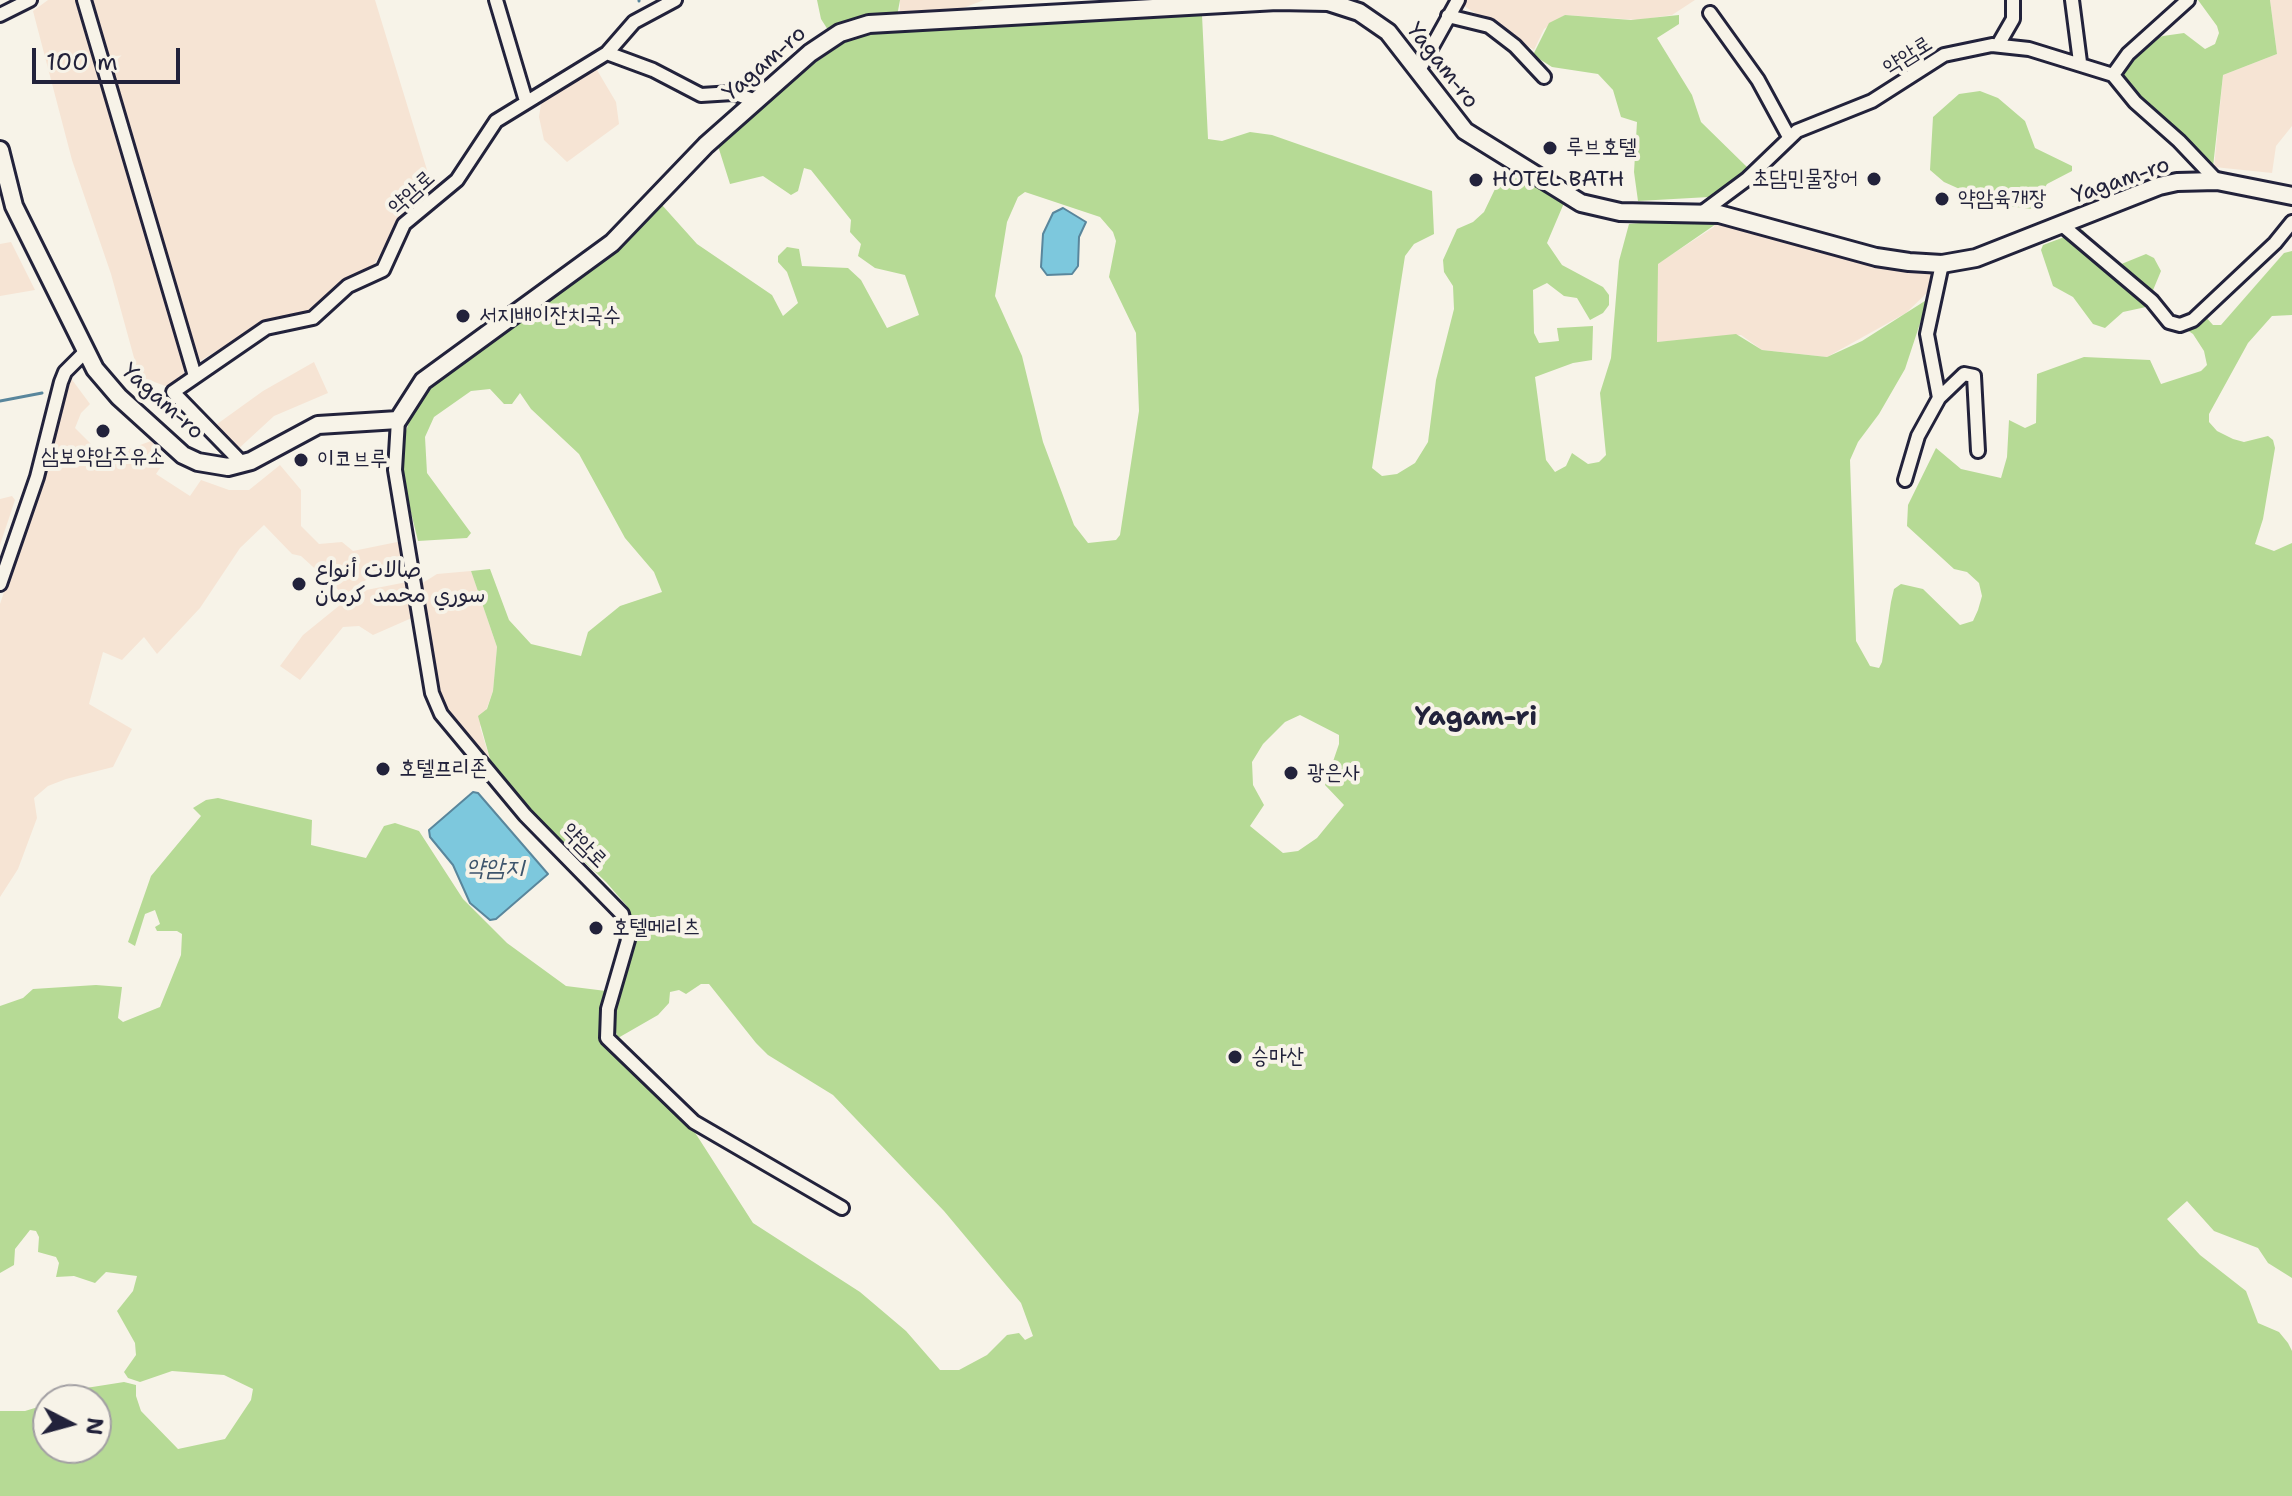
<!DOCTYPE html>
<html>
<head>
<meta charset="utf-8">
<style>
  body { margin:0 }
  #map { position:relative; width:2292px; height:1496px; overflow:hidden; background:#f7f3e8; font-family:"Shantell Sans",sans-serif }
  canvas { display:block }
  .north { position:absolute; left:32px; top:1384px; width:80px; height:80px; box-sizing:border-box; background:#f7f3e8; border:2px solid #a29fa3; border-radius:50%; rotate:96deg; font-size:22px; font-weight:700; line-height:32px; text-align:center; color:#22223b }
  .north::after { content:''; display:block; margin:auto; width:28px; height:36px; background:#22223b; clip-path:polygon(50% 0,100% 100%,50% 72%,0 100%) }
  .scale { position:absolute; left:32px; top:48px; width:148px; height:36px; box-sizing:border-box; border:4px solid #22223b; border-top:0; padding-left:10px; font-size:24px; line-height:28px; white-space:nowrap; color:#22223b; -webkit-text-stroke:6px #f7f3e8; paint-order:stroke }
</style>
</head>
<body>
<div id="map">
<canvas width="2292" height="1496"></canvas>
<div class="north">N</div>
<div class="scale">100 m</div>
</div>
<script>
const ctx = document.querySelector('canvas').getContext('2d');
ctx.lineJoin = 'round';
function fill(path, color) { ctx.fillStyle = color; ctx.fill(path, 'evenodd'); }
const poly = rows => new Path2D(rows.map(r => 'M' + r).join(''));
function trace(path, color, width, dash) { ctx.strokeStyle = color; ctx.lineWidth = width; ctx.lineCap = dash ? 'butt' : 'round'; ctx.setLineDash(dash || []); ctx.stroke(path); }
function write(font, color, halo, rows, align = 'center') {
  ctx.font = font + ' "Shantell Sans","Playpen Sans Arabic","Poor Story",sans-serif'; ctx.lineWidth = 8; ctx.setLineDash([]); ctx.textBaseline = 'middle'; ctx.strokeStyle = halo; ctx.fillStyle = color; for (const [text, x, y, turn = 0] of rows) {
    ctx.save(); ctx.translate(x, y); ctx.rotate((+turn || 0) * Math.PI / 180); ctx.textAlign = isNaN(turn) ? turn : align; if (halo) ctx.strokeText(text, 0, 0); ctx.fillText(text, 0, 0); ctx.restore();
  }
}
const built = poly([
  [48,0,79,0,183,345,184,376,171,388,146,379,136,365,111,274,72,160,33,11],
  [89,0,375,0,431,183,429,194,404,213,372,268,342,284,309,313,264,322,200,361,193,350],
  [900,0,984,0,945,15,900,15],
  [1466,0,1695,0,1672,15,1638,20,1565,15,1544,29,1534,50,1464,6],
  [2270,0,2292,0,2292,126,2276,146,2272,173,2214,167,2223,75,2277,54],
  [594,65,616,102,619,124,567,162,544,140,539,117,541,104,578,74],
  [1715,222,1871,264,1932,273,1932,288,1906,313,1827,357,1762,350,1741,335,1657,342,1657,264,1714,227],
  [11,242,35,290,0,296,0,244],
  [314,362,328,393,274,416,236,451,213,427,263,391],
  [70,377,90,404,81,413,75,428,105,458,151,441,166,459,156,474,190,496,201,480,229,490,249,490,280,465,301,490,301,526,319,544,342,542,353,551,402,541,407,572,366,580,344,595,301,556,292,554,264,525,240,548,200,608,157,654,144,637,122,660,103,652,89,704,132,729,113,767,66,779,48,786,34,798,37,818,18,869,0,897,0,604,29,517,66,380],
  [12,496,15,500,0,545,0,499],
  [471,571,497,647,493,691,480,727,492,766,466,736,439,696,421,584,437,574],
  [407,582,414,617,373,635,359,626,343,627,300,680,280,666,303,635,356,592]
]);
const green = poly([
  [817,0,900,0,897,16,828,30,821,19],
  [2198,0,2270,0,2277,54,2223,75,2213,167,2126,86,2123,75,2125,65,2145,43,2163,36,2184,33,2205,49,2215,44,2219,33,2217,26],
  [1202,15,1208,139,1222,141,1250,132,1272,135,1432,191,1434,234,1414,244,1405,256,1372,468,1382,476,1397,474,1415,463,1428,442,1436,380,1454,309,1453,286,1444,272,1443,260,1457,229,1473,222,1484,212,1505,168,1564,203,1547,243,1562,265,1603,287,1609,295,1609,305,1603,313,1590,320,1577,298,1564,296,1547,283,1533,290,1534,333,1539,343,1559,341,1557,328,1593,326,1592,360,1573,363,1535,377,1546,460,1555,472,1566,466,1572,453,1588,464,1599,462,1606,455,1600,393,1611,358,1619,261,1629,224,1685,219,1716,224,1658,264,1657,342,1736,334,1762,350,1827,357,1862,341,1928,299,1905,369,1879,414,1858,442,1850,460,1856,641,1870,666,1879,668,1882,662,1891,602,1894,589,1901,584,1923,589,1960,625,1973,621,1978,610,1982,596,1979,583,1967,572,1954,569,1907,526,1908,505,1936,448,1961,469,2001,478,2007,457,2009,420,2025,428,2036,423,2037,374,2084,357,2150,360,2161,384,2201,371,2207,365,2204,351,2193,334,2181,326,2205,316,2213,325,2221,325,2284,253,2292,251,2292,315,2272,316,2248,343,2209,414,2209,422,2217,431,2233,439,2244,442,2268,436,2273,440,2275,448,2263,519,2255,544,2274,551,2292,543,2292,1278,2268,1263,2258,1248,2214,1231,2187,1201,2167,1219,2200,1255,2246,1291,2258,1323,2279,1332,2288,1343,2292,1351,2292,1496,0,1496,0,1411,25,1411,48,1404,48,1448,96,1448,96,1400,54,1400,86,1388,124,1382,136,1385,136,1396,141,1411,178,1449,225,1439,251,1400,253,1389,224,1375,172,1371,140,1382,128,1378,124,1372,136,1355,135,1343,117,1311,133,1291,137,1276,106,1272,95,1283,74,1276,56,1277,59,1263,56,1257,38,1252,39,1237,36,1231,30,1230,15,1249,14,1265,0,1273,0,1006,23,998,33,989,96,985,122,987,118,1018,123,1022,160,1007,181,955,182,934,177,931,157,931,155,927,160,924,155,910,145,914,135,946,128,942,151,876,201,816,193,808,206,800,218,798,312,820,311,845,366,858,384,826,395,823,419,831,463,899,507,943,566,986,606,991,601,1039,694,1131,753,1223,860,1292,906,1331,940,1370,959,1370,987,1355,1007,1335,1019,1333,1025,1340,1033,1336,1021,1303,944,1211,833,1095,768,1055,756,1043,709,984,701,984,686,994,679,990,670,992,669,1003,658,1015,618,1038,613,1024,616,999,634,937,632,918,626,905,606,882,540,820,492,766,478,716,487,709,493,691,497,647,471,571,490,569,509,620,531,644,581,656,588,632,620,606,662,592,654,572,625,538,579,454,531,409,520,393,512,404,504,404,490,389,471,391,434,417,425,437,427,473,471,533,467,538,418,541,406,492,401,445,413,411,429,388,609,258,662,205,697,244,772,295,783,316,798,303,787,272,778,262,778,256,787,247,799,249,802,266,848,268,861,280,887,328,919,315,905,275,875,268,858,256,861,244,850,232,851,220,811,170,804,168,798,191,791,195,763,176,730,184,718,146,816,62,853,37,876,31],
  [1025,192,1100,217,1113,232,1116,241,1109,277,1136,333,1139,411,1120,535,1116,540,1088,543,1074,525,1043,442,1022,356,995,296,1007,222,1018,197],
  [1300,715,1339,735,1339,744,1325,785,1344,805,1317,838,1298,851,1283,853,1250,826,1264,805,1253,785,1252,762,1263,744,1285,722],
  [1565,15,1631,20,1679,15,1679,24,1657,38,1692,95,1701,122,1748,168,1727,188,1709,197,1638,201,1634,172,1637,122,1621,117,1613,90,1598,74,1552,67,1533,55,1549,23],
  [1980,91,1998,98,2025,121,2035,148,2072,166,2072,171,2047,184,2032,209,1993,204,1944,182,1930,170,1933,117,1959,94],
  [2083,230,2104,255,2119,265,2146,254,2154,258,2161,271,2146,307,2123,312,2105,328,2093,324,2073,297,2053,286,2041,250,2043,245]
]);
const water = poly([
  [1063,208,1086,222,1079,237,1078,266,1072,274,1047,275,1041,267,1043,234,1053,213,1063,208],
  [473,792,478,793,548,874,496,919,490,920,470,903,453,865,430,837,429,830,473,792]
]);
const stream = poly([
  [639,0,639,1],
  [0,401,42,393]
]);
const street = poly([
  [84,0,195,376],
  [496,0,526,101],
  [2072,0,2080,62],
  [1710,13,1758,80,1789,137],
  [0,15,30,0],
  [1448,16,1489,26,1515,46,1544,77],
  [1998,45,2013,19,2013,0],
  [607,53,653,70,701,95,733,93,756,101],
  [1418,72,1458,0],
  [2113,75,2128,54,2188,0],
  [1704,211,1747,179,1797,131,1872,101,1944,55,1992,45,2029,49,2113,75,2135,102,2179,141,2217,181],
  [2062,225,2152,301,2169,322,2180,325,2193,320,2275,243,2292,222],
  [1942,264,1927,334,1939,398,1964,374,1974,376,1978,451],
  [398,420,395,470,432,693,441,714,525,815,622,914,628,940,608,1009,607,1038,694,1122,842,1208],
  [243,464,173,392,266,328,313,318,348,286,383,270,404,224,457,180,496,121,607,53,634,22,675,0],
  [1905,480,1918,436,1939,398],
  [0,584,37,477,61,382,65,372,84,353]
]);
const secondary = poly([
  [0,150,14,206,95,369,119,397,183,455,198,462,228,467,251,461,318,425,398,420,423,381,612,243,706,145,810,53,840,33,869,24,1277,1,1328,2,1359,12,1388,32,1465,131,1581,203,1620,212,1719,214,1876,257,1909,262,1942,264,1976,258,2159,186,2177,182,2217,181,2292,196]
]);
const markers = [
  [1550,148,8,"#22223b"],
  [1874,179,8,"#22223b"],
  [1476,180,8,"#22223b"],
  [1942,199,8,"#22223b"],
  [463,316,8,"#22223b"],
  [103,431,8,"#22223b"],
  [301,460,8,"#22223b"],
  [299,584,8,"#22223b"],
  [383,769,8,"#22223b"],
  [1291,773,8,"#22223b"],
  [596,928,8,"#22223b"],
  [1235,1057,8,"#22223b"]
];
const streetNames = [
  ["약암로",1908,56,-32],
  ["Yagam-ro",765,64,-41],
  ["Yagam-ro",1442,66,52],
  ["Yagam-ro",2121,181,-19],
  ["약암로",412,193,-42],
  ["Yagam-ro",162,402,42],
  ["약암로",584,846,45]
];
const poiNames = [
  ["루브호텔",1566,148],
  ["초담민물장어",1858,179,"right"],
  ["HOTEL BATH",1492,180],
  ["약암육개장",1958,199],
  ["서지배이잔치국수",479,316],
  ["삼보약암주유소",103,457,"center"],
  ["이코브루",317,460],
  ["صالات أنواع",315,571],
  ["سوري محمد كرمان",315,596],
  ["호텔프리존",399,769],
  ["광은사",1307,773],
  ["호텔메리츠",612,928],
  ["승마산",1251,1057]
];
const waterNames = [
  ["약암지",495,869]
];
const quarterNames = [
  ["Yagam-ri",1476,718]
];
fill(built, '#f6e4d4');
fill(green, '#b6da95');
fill(water, '#7dc8dd');
trace(water, '#59869c', 2);
trace(stream, '#59869c', 3);
trace(street, '#22223b', 18);
trace(secondary, '#22223b', 22);
trace(street, '#f7f3e8', 12);
trace(secondary, '#f7f3e8', 16);
for (const [x, y, r, color] of markers) { const dot = new Path2D(); dot.arc(x, y, r, 0, 2 * Math.PI); ctx.fillStyle = color; ctx.fill(dot); trace(dot, '#f7f3e8', 3); }
write('22px', '#22223b', '#f7f3e8', streetNames);
write('22px', '#22223b', '#f7f3e8', poiNames, 'left');
write('italic 24px', '#3d546c', '#f7f3e8', waterNames);
write('bold 26px', '#22223b', '#f7f3e8', quarterNames);
</script>
</body>
</html>
